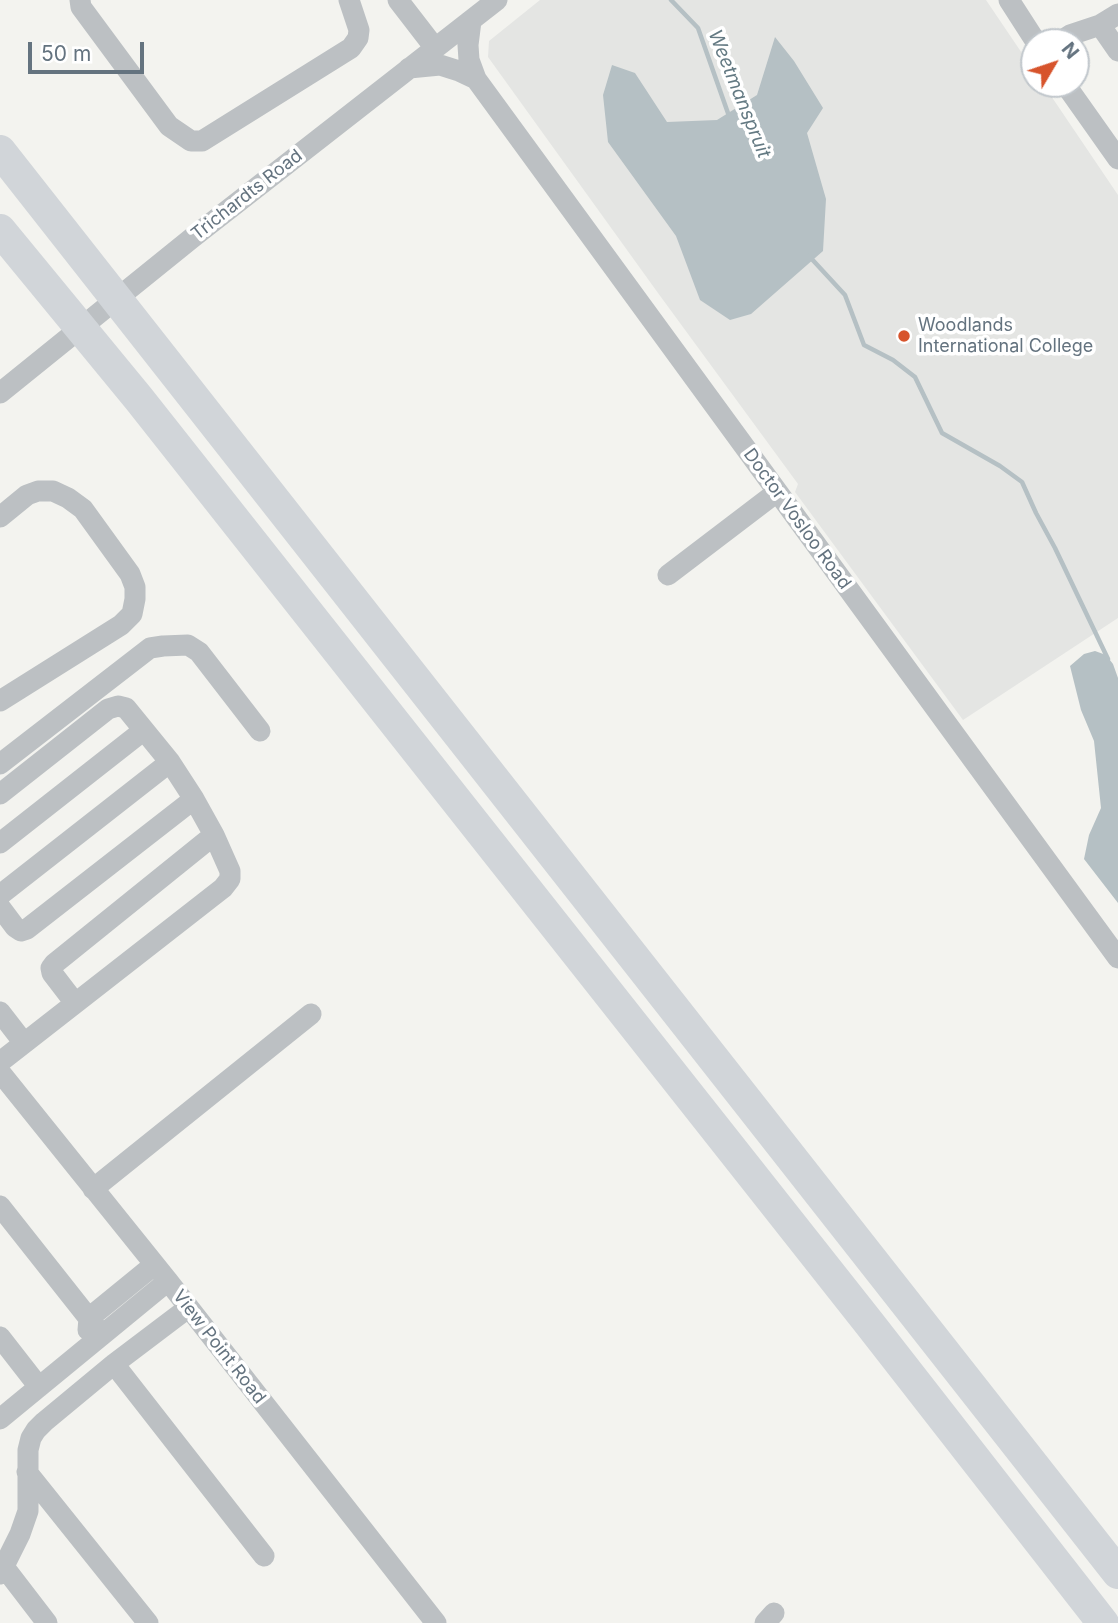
<!DOCTYPE html>
<html>
<head>
<meta charset="utf-8">
<style>
  body { margin:0 }
  #map { position:relative; width:1118px; height:1623px; overflow:hidden; background:#f3f3ef; font-family:Inter,sans-serif }
  canvas { display:block }
  .north { position:absolute; left:1020px; top:28px; width:70px; height:70px; box-sizing:border-box; background:#fff; border:2px solid #c1c7cc; border-radius:50%; rotate:51deg; font-size:19px; font-weight:700; line-height:28px; text-align:center; color:#64737f }
  .north::after { content:''; display:block; margin:auto; width:24px; height:32px; background:#d7542c; clip-path:polygon(50% 0,100% 100%,50% 72%,0 100%) }
  .scale { position:absolute; left:28px; top:42px; width:116px; height:32px; box-sizing:border-box; border:4px solid #64737f; border-top:0; padding-left:9px; font-size:21px; line-height:24px; white-space:nowrap; color:#64737f; -webkit-text-stroke:5px #fff; paint-order:stroke }
</style>
</head>
<body>
<div id="map">
<canvas width="1118" height="1623"></canvas>
<div class="north">N</div>
<div class="scale">50 m</div>
</div>
<script>
const ctx = document.querySelector('canvas').getContext('2d');
ctx.lineJoin = 'round';
function fill(path, color) { ctx.fillStyle = color; ctx.fill(path, 'evenodd'); }
const poly = rows => new Path2D(rows.map(r => 'M' + r).join(''));
function trace(path, color, width, dash) { ctx.strokeStyle = color; ctx.lineWidth = width; ctx.lineCap = dash ? 'butt' : 'round'; ctx.setLineDash(dash || []); ctx.stroke(path); }
function write(font, color, halo, rows, align = 'center') {
  ctx.font = font + ' Inter,sans-serif'; ctx.lineWidth = 7; ctx.setLineDash([]); ctx.textBaseline = 'middle'; ctx.strokeStyle = halo; ctx.fillStyle = color; for (const [text, x, y, turn = 0] of rows) {
    ctx.save(); ctx.translate(x, y); ctx.rotate((+turn || 0) * Math.PI / 180); ctx.textAlign = isNaN(turn) ? turn : align; if (halo) ctx.strokeText(text, 0, 0); ctx.fillText(text, 0, 0); ctx.restore();
  }
}
const built = poly([
  [540,0,986,0,1034,71,1034,84,1043,84,1118,195,1118,618,963,720,795,492,798,484,658,293,488,57,489,41]
]);
const water = poly([
  [775,37,794,61,823,108,807,133,826,199,823,251,751,314,730,320,700,300,676,236,608,142,603,95,612,65,635,73,667,122,717,120,757,95],
  [1095,651,1106,655,1113,664,1118,678,1118,903,1084,859,1089,835,1101,808,1094,741,1081,710,1070,666,1084,654]
]);
const stream = poly([
  [671,0,698,28,729,116],
  [809,256,845,295,864,345,893,360,915,377,942,433,1000,466,1022,482,1036,513,1055,548,1108,659]
]);
const minor = poly([
  [80,0,81,7,169,126,191,141,202,141,351,48,358,38,359,30,349,0],
  [398,0,435,48],
  [1009,0,1036,42],
  [471,21,468,45,469,60,476,79,1118,958],
  [1100,25,1118,51],
  [1059,42,1070,35,1100,25,1118,14],
  [409,68,440,65,459,71,476,79],
  [1065,84,1118,159],
  [0,393,192,238,497,0],
  [0,517,27,495,38,491,53,491,68,498,83,509,130,574,135,587,135,599,132,614,121,625,0,701],
  [668,575,777,492],
  [0,764,150,648,163,646,188,645,199,652,260,731],
  [0,794,108,709,118,706,126,708,170,762,194,799,214,835,230,871,230,879,223,888,0,1062],
  [0,843,144,730],
  [0,895,170,762],
  [0,907,15,927,21,931,27,929,194,799],
  [75,1003,52,973,51,968,54,964,214,835],
  [0,1012,24,1043],
  [0,1072,168,1281,436,1623],
  [93,1189,311,1014],
  [0,1206,102,1335],
  [88,1330,89,1318,154,1265],
  [0,1337,39,1387],
  [114,1364,264,1556],
  [0,1419,168,1281],
  [27,1472,148,1623],
  [4,1567,47,1623],
  [0,1574,20,1534,28,1511,28,1450,31,1438,36,1430,44,1422,114,1364,188,1308],
  [765,1623,774,1613]
]);
const highway = poly([
  [0,151,1118,1573],
  [0,230,139,399,869,1323,1103,1623]
]);
const markers = [
  [904,336,7,"#d7542c"]
];
const streetNames = [
  ["Trichardts Road",247,195,-38],
  ["Doctor Vosloo Road",797,519,54],
  ["View Point Road",219,1347,52]
];
const poiNames = [
  ["Woodlands",918,326],
  ["International College",918,347]
];
const waterNames = [
  ["Weetmanspruit",739,94,68]
];
fill(built, '#e4e5e3');
fill(water, '#b5c0c4');
trace(stream, '#b5c0c4', 4.5);
trace(minor, '#bcc0c3', 21);
trace(highway, '#d1d5d9', 32);
for (const [x, y, r, color] of markers) { const dot = new Path2D(); dot.arc(x, y, r, 0, 2 * Math.PI); ctx.fillStyle = color; ctx.fill(dot); trace(dot, '#fff', 2.5); }
write('18px', '#64737f', '#fff', streetNames);
write('18px', '#64737f', '#fff', poiNames, 'left');
write('italic 19px', '#647a83', '#fff', waterNames);
</script>
</body>
</html>
